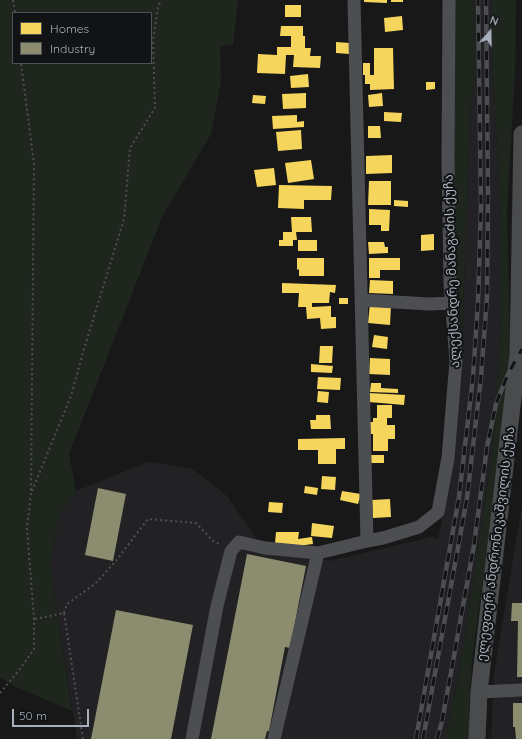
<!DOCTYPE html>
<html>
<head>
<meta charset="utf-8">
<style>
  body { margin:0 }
  #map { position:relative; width:522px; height:739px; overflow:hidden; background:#181819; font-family:Quicksand,sans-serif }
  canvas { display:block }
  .legend { position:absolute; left:12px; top:12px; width:140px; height:52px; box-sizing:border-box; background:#121315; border:1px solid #4e5257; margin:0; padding:5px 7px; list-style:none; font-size:12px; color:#a8b0bb }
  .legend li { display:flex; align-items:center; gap:8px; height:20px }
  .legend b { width:20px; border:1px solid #4e5257 }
  .north { position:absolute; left:470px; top:12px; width:40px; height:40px; -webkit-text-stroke:3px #121315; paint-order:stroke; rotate:20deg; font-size:11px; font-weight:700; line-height:16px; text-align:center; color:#a8b0bb }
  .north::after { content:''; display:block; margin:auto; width:14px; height:18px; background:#a8b0bb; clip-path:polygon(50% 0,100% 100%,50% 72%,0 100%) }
  .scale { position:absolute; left:12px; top:709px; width:77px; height:18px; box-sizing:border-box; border:2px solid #a8b0bb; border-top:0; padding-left:5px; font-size:12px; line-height:14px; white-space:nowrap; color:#a8b0bb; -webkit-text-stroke:3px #121315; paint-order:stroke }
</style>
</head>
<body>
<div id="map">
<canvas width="522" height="739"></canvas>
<ul class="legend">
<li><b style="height:11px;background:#f6d55c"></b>Homes</li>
<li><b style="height:11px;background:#8c8c6e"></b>Industry</li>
</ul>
<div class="north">N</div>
<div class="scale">50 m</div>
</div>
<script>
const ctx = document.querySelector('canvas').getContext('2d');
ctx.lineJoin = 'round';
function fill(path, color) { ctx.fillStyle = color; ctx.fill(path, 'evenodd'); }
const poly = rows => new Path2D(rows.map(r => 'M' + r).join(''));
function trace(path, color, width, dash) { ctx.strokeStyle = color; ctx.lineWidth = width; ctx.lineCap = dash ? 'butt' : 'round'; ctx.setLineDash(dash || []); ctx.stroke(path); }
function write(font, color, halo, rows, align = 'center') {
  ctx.font = font + ' Quicksand,"Noto Sans Georgian",sans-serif'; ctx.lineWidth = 4; ctx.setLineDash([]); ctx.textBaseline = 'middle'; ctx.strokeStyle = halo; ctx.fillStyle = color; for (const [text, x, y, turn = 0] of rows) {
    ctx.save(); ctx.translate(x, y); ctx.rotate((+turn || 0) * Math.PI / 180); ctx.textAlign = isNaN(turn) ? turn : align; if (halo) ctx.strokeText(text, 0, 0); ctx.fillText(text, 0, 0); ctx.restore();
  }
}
const built = poly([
  [473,0,492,0,493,73,501,221,501,316,493,448,460,669,445,739,77,739,50,566,59,513,76,491,148,462,191,468,226,495,261,545,329,561,431,537,438,539,445,505,461,376,470,117,474,76],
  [522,505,522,739,491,739,494,674]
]);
const green = poly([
  [0,0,238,0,233,45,220,46,221,81,211,134,163,215,69,454,76,491,59,513,50,566,72,711,12,685,0,677],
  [13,13,151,13,151,63,13,63],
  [453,0,473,0,474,76,470,117,462,336,457,283,452,195],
  [492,0,516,0,515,72,507,212,510,344,506,390,505,418,473,652,469,703,469,739,445,739,460,669,493,448,501,316,501,221,493,73]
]);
const homes = poly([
  [364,0,387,0,387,3,364,2],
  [391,0,403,0,403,2,391,2],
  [285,5,301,5,301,17,285,17],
  [402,16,403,30,385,32,384,18],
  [281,26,303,26,303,36,305,36,305,48,311,48,310,56,321,56,320,68,293,67,294,55,286,55,285,74,257,73,258,54,277,55,277,47,291,47,291,36,280,36],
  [336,42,350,43,349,54,336,53],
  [374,48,393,48,394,89,370,90,370,84,365,84,365,75,363,75,363,63,370,63,370,75,374,75],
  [308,74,309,87,291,88,290,76],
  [426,82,435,82,435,89,426,90],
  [306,93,306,108,283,109,282,94],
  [382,93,383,106,369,107,368,95],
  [253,95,266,96,265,104,252,103],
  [384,112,402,113,401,122,384,121],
  [297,115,297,122,304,121,304,127,273,129,272,116],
  [368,126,380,126,381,138,368,138],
  [301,130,302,149,278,151,276,132],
  [392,155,392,173,366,174,366,156],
  [311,160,314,179,288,183,285,163],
  [274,168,276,185,257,187,254,170],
  [369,181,391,181,391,205,368,205],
  [279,185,332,186,331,200,304,200,304,209,278,208],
  [394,200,408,201,408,207,394,206],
  [369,209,390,210,389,231,381,231,381,225,369,225],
  [291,217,311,217,312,232,296,232,297,240,293,240,293,246,279,246,279,240,283,240,283,232,292,232],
  [434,234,434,250,421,251,421,235],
  [298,240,317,240,317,251,298,251],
  [368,242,384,242,385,247,388,247,388,253,369,254],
  [297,258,324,258,324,276,299,276,299,269,297,270],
  [369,258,400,258,400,270,380,270,380,278,369,278],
  [370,280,393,281,393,294,369,293],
  [282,283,336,285,335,293,330,292,329,303,312,303,312,307,331,306,331,317,336,317,336,328,321,329,320,318,307,319,306,307,298,307,299,293,282,293],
  [339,298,348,298,348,304,339,304],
  [370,303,391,306,390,325,368,323],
  [374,335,388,337,387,349,372,347],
  [320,346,333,346,332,363,319,363],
  [370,358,390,359,390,375,369,374],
  [311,364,333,366,332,373,311,372],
  [318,377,341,378,340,390,317,389],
  [371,383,381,383,381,388,398,389,398,393,370,392],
  [318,391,329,392,328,403,317,402],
  [369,393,405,395,404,405,369,402],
  [377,405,392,405,392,418,387,418,387,425,395,425,395,439,388,439,388,451,373,451,373,434,369,434,369,422,373,422,373,418,377,418],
  [316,415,330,415,331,429,311,429,310,420,316,420],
  [345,438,345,449,336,449,336,464,318,464,318,450,298,450,298,439],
  [370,455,384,455,384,463,370,463],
  [322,476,336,477,335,490,321,489],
  [305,486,318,488,317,495,304,493],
  [342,491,361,494,358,504,340,500],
  [390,499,391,517,373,518,372,500],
  [269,502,283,503,282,513,268,512],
  [312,523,334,526,332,538,311,536],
  [276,532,299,532,298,539,312,537,313,544,297,546,275,543]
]);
const industry = poly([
  [98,488,126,494,113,561,85,555],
  [247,554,306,566,290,648,285,647,269,731,267,731,265,739,211,739],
  [512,603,522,603,522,677,517,677,518,621,511,621],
  [116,610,193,625,171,739,91,739],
  [513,703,522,703,522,739,516,739,515,727,513,727]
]);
const path = poly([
  [13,0,15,13],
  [32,491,71,396,84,349,124,219,130,148,155,108,153,41,158,7,161,0],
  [64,613,67,604,95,584,115,562,148,519,196,523,213,541,221,545],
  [35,619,64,613,83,739],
  [0,693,20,669,34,649,34,619,27,528,31,493,34,164,21,63]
]);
const minor = poly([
  [354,0,367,541],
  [361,300,429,304,452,303],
  [479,692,522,690],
  [192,739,217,606,231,551,239,542,265,548,318,553,367,541,383,538,419,527,438,512,448,458,456,361,450,283,448,160,449,0],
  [274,739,318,553]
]);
const major = poly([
  [477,739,479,692,518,354,522,134]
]);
const rail = poly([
  [416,739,459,497,473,377,478,303,481,207,478,0],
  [423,739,467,498,481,377,487,297,488,195,486,0],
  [437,739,442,721,452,667,474,545,487,447,496,404,508,374,522,349]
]);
const streetNames = [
  ["ალექსანდრე მანაგაძის ქუჩა",452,271,-92],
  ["ელეფთერ ანდრონიკაშვილის ქუჩა",496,544,-83]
];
fill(built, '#222225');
fill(green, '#1e261e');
fill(homes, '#f6d55c');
fill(industry, '#8c8c6e');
trace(path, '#4e5053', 2, [2, 3]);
trace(minor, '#4c4e52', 13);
trace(major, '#4a4b4d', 17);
trace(rail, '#4c4e51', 4.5);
trace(rail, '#121315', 3, [9]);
write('13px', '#a8b0bb', '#121315', streetNames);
</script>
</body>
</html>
